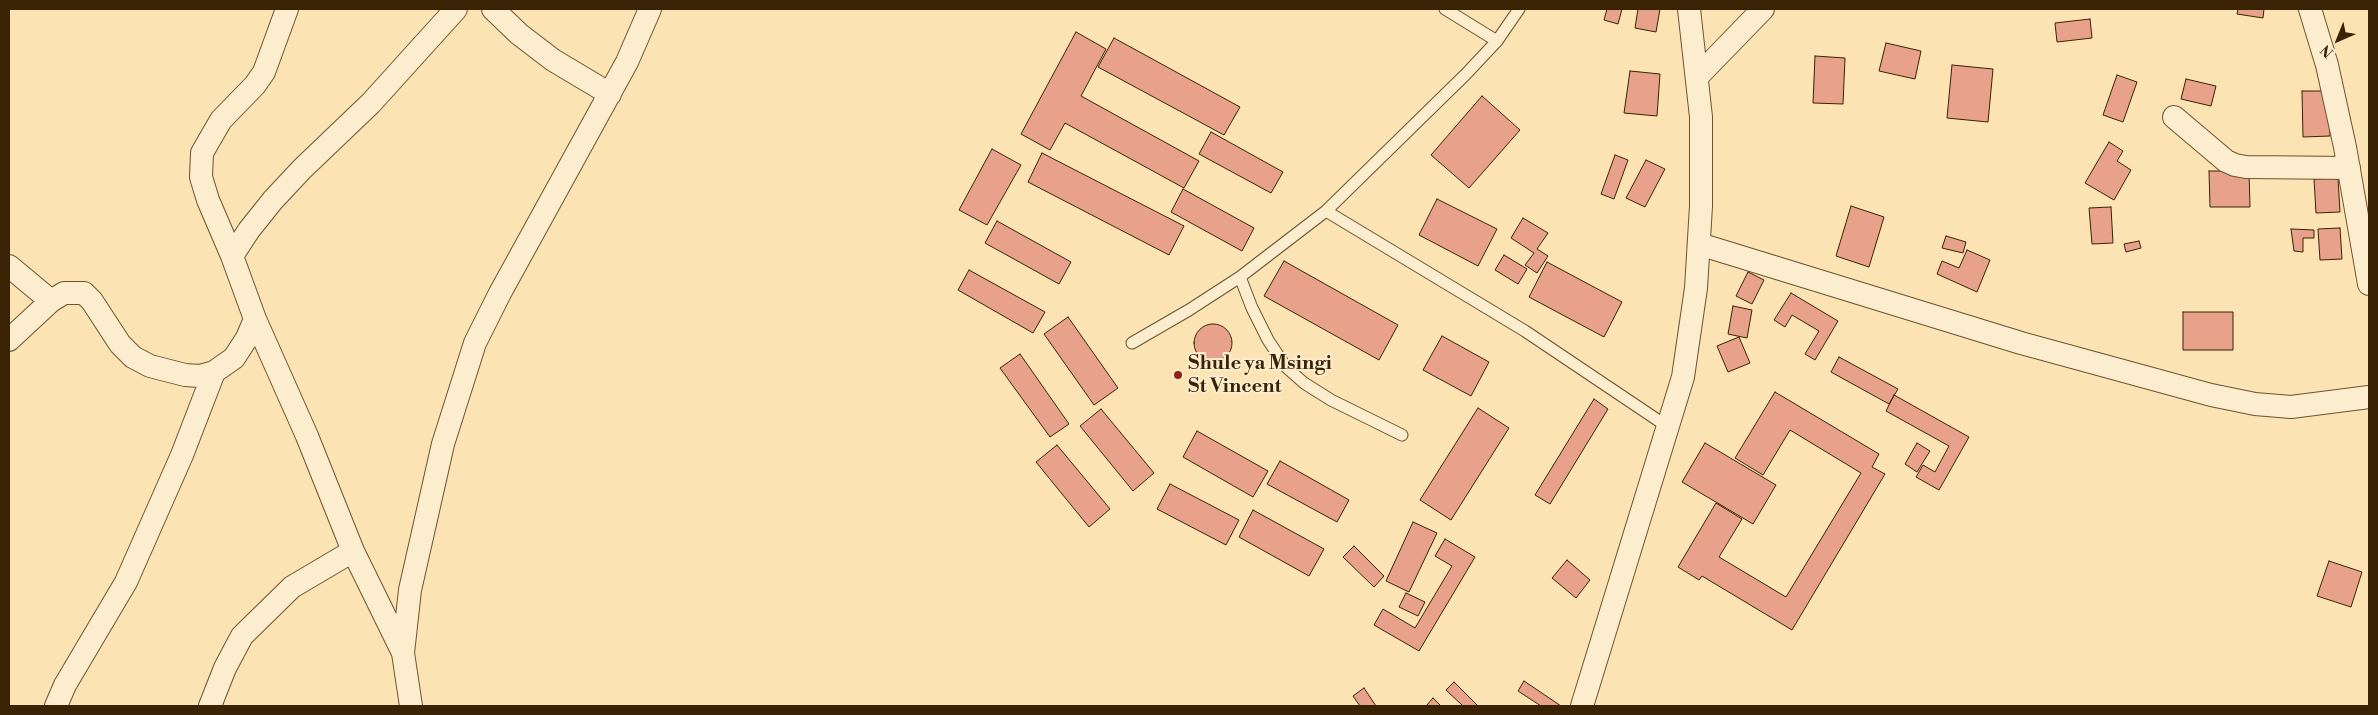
<!DOCTYPE html>
<html>
<head>
<meta charset="utf-8">
<style>
  body { margin:0 }
  #map { position:relative; width:2378px; height:715px; overflow:hidden; background:#fbe3b3; font-family:"Libre Bodoni",serif }
  canvas { display:block }
  .frame { position:absolute; inset:0; border:10px solid #392304; pointer-events:none }
  .north { position:absolute; left:2313px; top:15px; width:50px; height:50px; -webkit-text-stroke:4px #fcedce; paint-order:stroke; rotate:224deg; font-size:14px; font-weight:700; line-height:20px; text-align:center; color:#392304 }
  .north::after { content:''; display:block; margin:auto; width:18px; height:22px; background:#392304; clip-path:polygon(50% 0,100% 100%,50% 72%,0 100%) }
</style>
</head>
<body>
<div id="map">
<canvas width="2378" height="715"></canvas>
<div class="frame"></div>
<div class="north">N</div>
</div>
<script>
const ctx = document.querySelector('canvas').getContext('2d');
ctx.lineJoin = 'round';
function fill(path, color) { ctx.fillStyle = color; ctx.fill(path, 'evenodd'); }
const poly = rows => new Path2D(rows.map(r => 'M' + r).join(''));
function trace(path, color, width, dash) { ctx.strokeStyle = color; ctx.lineWidth = width; ctx.lineCap = dash ? 'butt' : 'round'; ctx.setLineDash(dash || []); ctx.stroke(path); }
function write(font, color, halo, rows, align = 'center') {
  ctx.font = font + ' "Libre Bodoni",serif'; ctx.lineWidth = 4; ctx.setLineDash([]); ctx.textBaseline = 'middle'; ctx.strokeStyle = halo; ctx.fillStyle = color; for (const [text, x, y, turn = 0] of rows) {
    ctx.save(); ctx.translate(x, y); ctx.rotate((+turn || 0) * Math.PI / 180); ctx.textAlign = isNaN(turn) ? turn : align; if (halo) ctx.strokeText(text, 0, 0); ctx.fillText(text, 0, 0); ctx.restore();
  }
}
const building = poly([
  [1607,9,1622,9,1618,24,1604,20,1607,9],
  [1638,9,1660,9,1656,32,1635,28,1638,9],
  [2238,9,2264,9,2263,18,2237,14,2238,9],
  [2090,19,2092,38,2057,42,2055,23,2090,19],
  [1076,32,1106,49,1081,96,1199,161,1184,188,1065,123,1050,150,1021,134,1076,32],
  [1114,38,1240,107,1224,135,1098,67,1114,38],
  [1886,43,1921,51,1915,79,1879,71,1886,43],
  [1815,56,1845,58,1843,104,1813,103,1815,56],
  [1952,65,1993,69,1988,122,1947,118,1952,65],
  [1630,71,1660,74,1657,116,1624,113,1630,71],
  [2117,75,2137,82,2123,122,2103,115,2117,75],
  [2186,79,2216,86,2211,106,2181,99,2186,79],
  [2302,91,2329,91,2330,136,2303,137,2302,91],
  [1482,96,1520,130,1469,188,1431,155,1482,96],
  [1211,132,1283,172,1271,193,1199,154,1211,132],
  [2109,142,2123,151,2117,161,2131,170,2114,200,2085,183,2109,142],
  [992,149,1021,165,987,225,959,210,992,149],
  [1042,153,1184,226,1169,255,1028,182,1042,153],
  [1615,155,1628,160,1614,199,1601,194,1615,155],
  [1646,160,1665,169,1645,207,1626,198,1646,160],
  [2209,171,2249,171,2250,207,2210,207,2209,171],
  [2338,178,2340,212,2316,213,2314,179,2338,178],
  [1183,189,1254,228,1242,251,1171,212,1183,189],
  [1437,199,1497,229,1478,266,1419,235,1437,199],
  [1851,206,1884,217,1869,267,1836,256,1851,206],
  [2111,207,2113,243,2092,244,2089,208,2111,207],
  [1523,218,1548,233,1537,249,1548,256,1537,273,1525,265,1534,253,1511,238,1523,218],
  [997,221,1071,262,1059,284,985,243,997,221],
  [2340,228,2342,259,2320,260,2318,229,2340,228],
  [2291,229,2314,230,2314,238,2303,238,2303,252,2294,251,2291,229],
  [1946,236,1966,242,1963,253,1942,248,1946,236],
  [2139,241,2141,248,2126,252,2124,244,2139,241],
  [1967,250,1990,260,1977,292,1937,274,1942,261,1959,268,1967,250],
  [1504,255,1527,269,1518,284,1495,270,1504,255],
  [1284,261,1398,325,1379,360,1264,296,1284,261],
  [1547,262,1622,302,1604,337,1529,297,1547,262],
  [969,270,1045,312,1033,333,958,290,969,270],
  [1748,272,1764,280,1752,304,1736,296,1748,272],
  [1791,293,1838,321,1815,360,1805,354,1819,331,1792,315,1785,327,1774,320,1791,293],
  [1733,306,1752,310,1747,338,1728,334,1733,306],
  [2183,312,2233,312,2233,350,2183,350,2183,312],
  [1068,317,1118,388,1094,405,1044,334,1068,317],
  '1194 343a19 19 0 1 1 38 0a19 19 0 1 1-38 0Z',
  [1442,336,1489,362,1471,396,1423,370,1442,336],
  [1739,337,1750,363,1728,372,1717,346,1739,337],
  [1020,354,1069,424,1050,437,1000,368,1020,354],
  [1839,357,1898,389,1889,404,1831,372,1839,357],
  [1775,392,1879,454,1872,467,1885,474,1792,630,1702,576,1699,580,1678,567,1716,503,1742,519,1719,557,1786,597,1861,473,1790,430,1763,475,1735,458,1775,392],
  [1894,395,1969,437,1939,490,1916,477,1923,465,1935,472,1949,446,1886,411,1894,395],
  [1594,399,1608,409,1550,504,1535,495,1594,399],
  [1478,408,1509,428,1451,520,1420,500,1478,408],
  [1101,409,1154,473,1133,491,1080,426,1101,409],
  [1197,431,1268,471,1253,497,1183,457,1197,431],
  [1705,443,1776,485,1753,524,1682,482,1705,443],
  [1917,443,1930,451,1917,472,1905,464,1917,443],
  [1057,445,1110,509,1089,527,1036,462,1057,445],
  [1280,461,1349,500,1337,522,1267,484,1280,461],
  [1170,484,1239,520,1226,545,1157,509,1170,484],
  [1253,510,1324,549,1309,576,1239,537,1253,510],
  [1413,522,1437,533,1409,592,1386,581,1413,522],
  [1445,539,1475,557,1419,651,1374,625,1383,609,1415,628,1452,566,1435,556,1445,539],
  [1354,546,1384,576,1374,587,1343,557,1354,546],
  [1567,560,1590,580,1576,598,1552,578,1567,560],
  [2329,561,2362,572,2351,607,2317,596,2329,561],
  [1406,593,1425,602,1418,616,1399,607,1406,593],
  [1524,681,1561,706,1541,706,1518,691,1524,681],
  [1454,682,1478,706,1463,706,1446,690,1454,682],
  [1364,688,1376,706,1360,706,1353,696,1364,688],
  [1433,698,1441,706,1426,706,1433,698]
]);
const lane = poly([
  [1445,9,1497,41],
  [1326,211,1525,331,1668,427],
  [1240,277,1252,308,1268,340,1286,367,1304,383,1331,400,1402,435],
  [1132,343,1189,310,1240,277,1326,211,1466,74,1497,41,1519,9]
]);
const street = poly([
  [287,9,264,72,255,85,221,120,210,139,202,153,201,177,208,200,232,256,255,319,307,436,353,551,403,653],
  [493,9,519,34,553,60,610,94],
  [2310,9,2327,65,2345,147,2369,284],
  [1697,77,1763,9],
  [2174,117,2226,161,2235,165,2246,167,2349,168],
  [1699,244,2021,343,2211,395,2255,404,2291,407,2369,397],
  [232,256,249,230,273,200,302,169,371,103,456,9],
  [9,266,51,301],
  [9,340,51,301,64,293,84,293,92,301,120,344,133,357,150,366,185,375,200,376,214,372,234,358,247,338,255,319],
  [56,706,65,685,126,582,182,455,214,372],
  [210,706,225,668,242,636,292,587,353,551],
  [411,706,403,653,410,590,443,444,475,343,500,293,627,62,650,9],
  [1582,706,1683,377,1696,288,1701,206,1701,117,1689,9]
]);
const markers = [
  [1178,375,5,"#8f2418"]
];
const poiNames = [
  ["Shule ya Msingi",1188,364],
  ["St Vincent",1188,387]
];
fill(building, '#e8a18a');
trace(building, '#392304', 1);
trace(lane, '#6a5330', 13);
trace(street, '#6a5330', 24);
trace(lane, '#fcedce', 11);
trace(street, '#fcedce', 22);
for (const [x, y, r, color] of markers) { const dot = new Path2D(); dot.arc(x, y, r, 0, 2 * Math.PI); ctx.fillStyle = color; ctx.fill(dot); trace(dot, '#fcedce', 2); }
write('bold 20px', '#392304', '#fcedce', poiNames, 'left');
</script>
</body>
</html>
